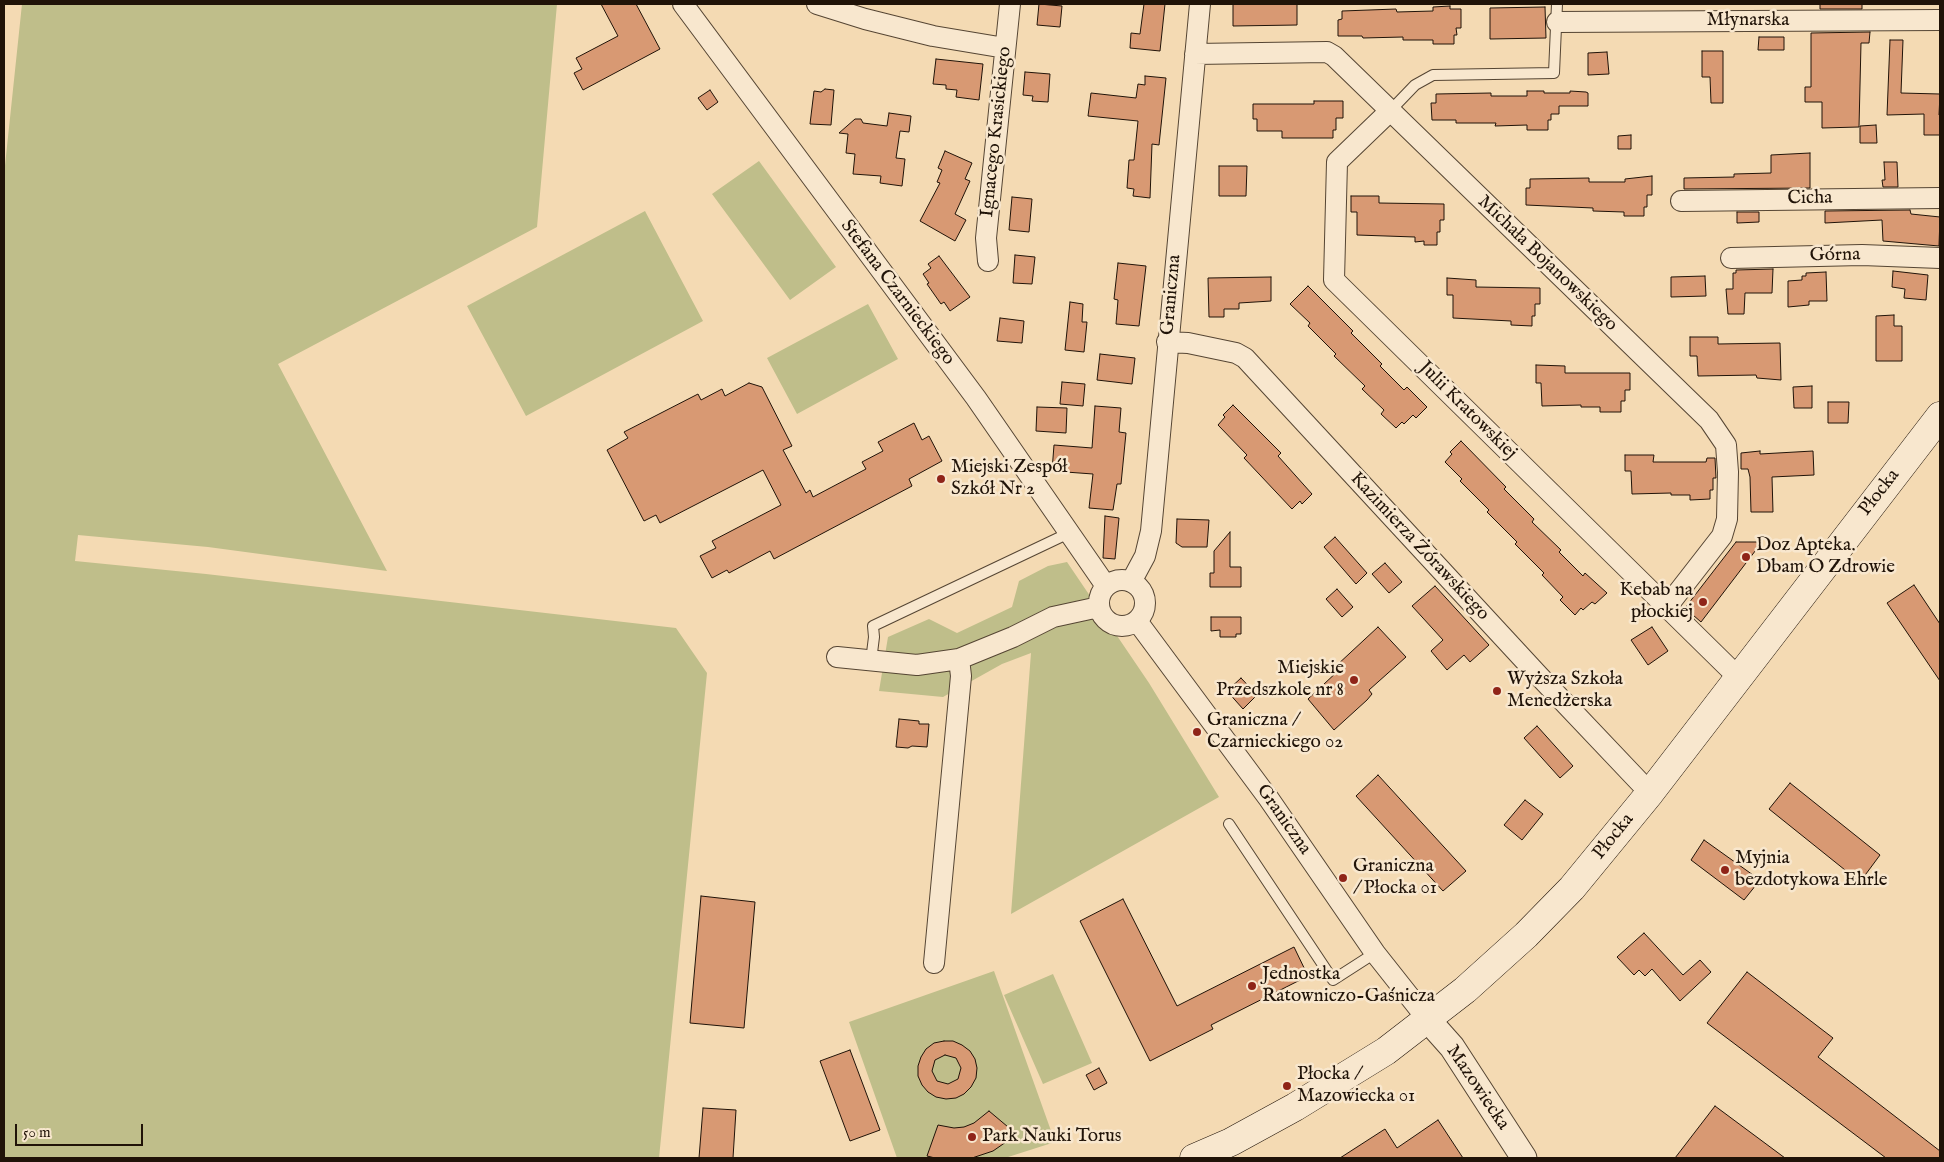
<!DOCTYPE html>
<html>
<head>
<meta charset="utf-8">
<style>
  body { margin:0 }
  #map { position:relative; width:1944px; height:1162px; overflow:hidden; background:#f4dab3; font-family:"IM FELL English",serif }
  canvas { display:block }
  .frame { position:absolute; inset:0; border:5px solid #201308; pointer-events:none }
  .scale { position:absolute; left:15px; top:1124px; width:128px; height:22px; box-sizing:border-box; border:2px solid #201308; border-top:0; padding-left:6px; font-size:15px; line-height:18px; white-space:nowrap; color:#201308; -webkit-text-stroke:4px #f8e7ce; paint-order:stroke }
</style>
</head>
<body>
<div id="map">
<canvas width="1944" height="1162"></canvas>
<div class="frame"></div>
<div class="scale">50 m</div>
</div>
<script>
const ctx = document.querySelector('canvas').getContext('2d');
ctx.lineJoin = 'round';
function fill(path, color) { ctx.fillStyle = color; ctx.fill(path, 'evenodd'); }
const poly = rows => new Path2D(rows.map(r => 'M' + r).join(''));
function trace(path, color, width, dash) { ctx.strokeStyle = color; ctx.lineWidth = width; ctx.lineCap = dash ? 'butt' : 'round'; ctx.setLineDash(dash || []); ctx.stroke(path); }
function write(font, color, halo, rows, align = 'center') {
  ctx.font = font + ' "IM FELL English",serif'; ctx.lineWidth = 5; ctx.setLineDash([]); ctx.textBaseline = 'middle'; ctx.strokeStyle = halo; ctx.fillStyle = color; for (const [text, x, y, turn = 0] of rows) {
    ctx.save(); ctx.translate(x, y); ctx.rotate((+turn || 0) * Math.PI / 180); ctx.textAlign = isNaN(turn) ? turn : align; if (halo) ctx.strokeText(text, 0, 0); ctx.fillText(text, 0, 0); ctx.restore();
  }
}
const green = poly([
  [22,4,557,4,537,227,278,364,387,571,208,547,78,535,75,561,206,574,676,628,707,673,659,1158,4,1158,4,175],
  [759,161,836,267,790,300,712,194],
  [645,211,703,321,526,416,467,306],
  [868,304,898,359,797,414,767,358],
  [1067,562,1149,683,1219,797,1011,914,1031,653,1002,664,943,697,879,691,888,637,929,619,957,633,1012,607,1019,581,1048,566],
  [994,971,1055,1142,1005,1158,897,1158,849,1022],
  [1053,974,1092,1063,1043,1084,1004,995]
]);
const building = poly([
  [601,4,636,4,660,49,583,90,574,73,582,69,576,58,618,36,601,4],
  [1039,4,1062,6,1060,27,1037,25,1039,4],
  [1144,4,1165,4,1160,51,1130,48,1131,33,1140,34,1144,4],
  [1233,4,1297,4,1297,25,1233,26,1233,4],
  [1820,4,1862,4,1862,9,1820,9,1820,4],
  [1450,6,1450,9,1461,9,1461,28,1456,28,1457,35,1454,35,1454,44,1433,44,1433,40,1403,40,1403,37,1363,38,1362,36,1338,36,1338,20,1342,19,1342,11,1396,9,1397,12,1433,11,1433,7,1450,6],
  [1545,7,1546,38,1490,39,1490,8,1545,7],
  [1870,32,1869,43,1861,43,1859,127,1822,128,1822,102,1805,102,1805,87,1811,87,1811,33,1870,32],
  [1759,37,1784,37,1784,50,1758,50,1759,37],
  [1890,40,1903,40,1901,93,1940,94,1939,115,1940,115,1940,135,1924,135,1924,114,1887,115,1890,40],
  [1702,51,1723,51,1723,103,1711,103,1710,77,1702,77,1702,51],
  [1607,52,1609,74,1588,75,1588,53,1607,52],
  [936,59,983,64,979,100,956,97,957,90,946,89,946,85,933,84,936,59],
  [1025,72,1050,74,1048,102,1032,101,1033,96,1023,95,1025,72],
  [1145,76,1166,78,1159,145,1152,144,1150,198,1133,196,1134,189,1127,188,1129,160,1134,160,1138,121,1088,116,1091,93,1136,98,1138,84,1145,85,1145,76],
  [825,89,834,90,831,125,810,124,814,91,821,92,825,89],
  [710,90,718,102,707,110,698,98,710,90],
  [1527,91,1544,91,1544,93,1570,93,1570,91,1586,92,1588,93,1588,106,1559,106,1559,114,1551,114,1551,120,1548,120,1548,130,1527,130,1527,125,1495,126,1496,123,1456,123,1456,120,1432,120,1431,103,1436,103,1436,94,1491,93,1491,96,1527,96,1527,91],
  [1314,101,1343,101,1343,118,1336,118,1336,130,1333,130,1333,138,1282,138,1282,131,1257,131,1257,119,1253,119,1253,104,1314,104,1314,101],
  [889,113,911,116,909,132,900,131,896,158,905,159,902,186,880,183,881,176,853,174,855,154,846,153,848,134,839,133,855,119,861,119,863,123,887,126,889,113],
  [1876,125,1877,143,1860,143,1860,126,1876,125],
  [1631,135,1631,149,1618,149,1618,136,1631,135],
  [945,151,972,163,965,179,970,181,955,214,966,220,955,241,920,221,940,183,937,182,942,170,938,168,945,151],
  [1810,153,1810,188,1684,189,1684,178,1734,177,1734,174,1771,173,1771,155,1810,153],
  [1884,162,1897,162,1898,187,1883,187,1882,180,1885,180,1884,162],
  [1219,166,1247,166,1246,196,1219,196,1219,166],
  [1652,176,1652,195,1647,195,1647,207,1644,207,1644,216,1624,216,1624,212,1593,211,1593,208,1526,205,1526,188,1530,188,1530,179,1589,178,1589,182,1625,182,1625,179,1652,176],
  [1351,196,1379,196,1379,203,1444,204,1444,220,1440,220,1440,232,1437,232,1437,245,1424,245,1424,241,1415,242,1415,237,1357,235,1357,212,1351,212,1351,196],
  [1012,197,1032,199,1029,232,1009,230,1012,197],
  [1910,210,1911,214,1940,217,1939,246,1883,241,1882,220,1825,223,1825,211,1910,210],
  [1737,212,1759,212,1759,222,1737,223,1737,212],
  [1015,255,1035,257,1032,284,1013,283,1015,255],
  [939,256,970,297,950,311,944,302,941,304,927,284,929,283,923,274,931,268,928,264,939,256],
  [1118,263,1146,266,1139,326,1116,324,1118,300,1114,299,1118,263],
  [1773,269,1772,293,1745,293,1744,314,1728,314,1726,289,1733,289,1733,273,1736,273,1736,270,1773,269],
  [1893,271,1928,275,1926,300,1904,298,1905,289,1892,287,1893,271],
  [1826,272,1827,301,1809,301,1809,305,1788,307,1788,281,1802,280,1802,276,1806,276,1806,273,1826,272],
  [1705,276,1706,296,1671,297,1671,277,1705,276],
  [1271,277,1271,301,1239,303,1239,309,1224,309,1224,317,1209,317,1208,278,1271,277],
  [1447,278,1476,280,1476,287,1540,288,1540,304,1535,304,1535,316,1532,316,1532,326,1511,325,1511,321,1453,318,1453,295,1447,295,1447,278],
  [1308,286,1353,331,1351,333,1382,364,1380,366,1404,390,1407,387,1427,407,1416,418,1413,415,1404,424,1402,422,1396,428,1381,414,1384,410,1362,389,1365,386,1334,356,1336,354,1308,326,1310,323,1290,304,1308,286],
  [1070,302,1083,304,1082,322,1087,322,1084,352,1065,350,1070,302],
  [1894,315,1894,326,1902,326,1902,361,1876,361,1876,316,1894,315],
  [1000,318,1024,321,1022,343,997,341,1000,318],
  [1690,337,1718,337,1718,344,1780,343,1781,380,1757,378,1756,375,1698,376,1697,356,1690,356,1690,337],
  [1100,354,1135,358,1132,384,1097,380,1100,354],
  [1536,365,1565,366,1565,373,1630,373,1630,390,1625,390,1625,401,1621,401,1621,412,1600,412,1600,407,1581,407,1581,405,1542,406,1541,383,1536,383,1536,365],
  [1062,382,1085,384,1083,406,1060,404,1062,382],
  [749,383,762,387,792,446,783,450,806,493,810,490,813,497,866,469,862,462,883,451,878,442,914,423,922,440,929,436,942,461,909,479,912,486,774,559,770,551,729,573,727,570,712,578,700,556,716,548,712,541,781,505,763,470,660,523,656,515,644,521,607,450,628,438,624,432,698,394,701,400,722,389,725,396,749,383],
  [1812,386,1812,408,1794,408,1793,387,1812,386],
  [1828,402,1849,402,1848,423,1828,423,1828,402],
  [1233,405,1281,453,1278,456,1312,494,1302,504,1300,501,1292,509,1244,458,1247,455,1218,425,1225,417,1223,415,1233,405],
  [1095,406,1121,408,1119,432,1126,433,1121,484,1117,484,1113,510,1089,508,1093,474,1052,471,1054,445,1092,448,1095,406],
  [1037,407,1067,408,1066,433,1036,431,1037,407],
  [1461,441,1506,487,1504,489,1534,519,1532,522,1561,550,1559,552,1583,576,1585,573,1607,593,1595,604,1592,602,1583,610,1581,608,1575,615,1560,600,1563,597,1542,575,1544,573,1515,544,1517,542,1487,512,1489,510,1460,481,1462,479,1445,462,1452,454,1450,452,1461,441],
  [1760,451,1760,454,1813,451,1814,475,1772,477,1773,512,1751,512,1750,477,1748,469,1741,469,1741,453,1760,451],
  [1625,455,1654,455,1653,462,1706,462,1707,458,1715,458,1716,478,1713,478,1713,490,1710,490,1710,499,1690,500,1690,495,1671,495,1671,493,1632,494,1631,471,1625,471,1625,455],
  [1105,516,1119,518,1115,559,1103,558,1105,516],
  [1177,519,1209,520,1207,547,1182,547,1176,543,1177,519],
  [1230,532,1230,567,1241,567,1241,587,1210,587,1210,573,1214,573,1214,551,1230,532],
  [1335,537,1367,573,1356,584,1324,547,1335,537],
  [1736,542,1762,542,1701,622,1685,608,1736,542],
  [1385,563,1402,582,1389,593,1372,574,1385,563],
  [1914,585,1940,624,1940,681,1887,603,1914,585],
  [1435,586,1489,645,1470,662,1464,655,1447,670,1431,651,1443,640,1412,606,1435,586],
  [1337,589,1353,607,1342,617,1326,599,1337,589],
  [1211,617,1241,617,1241,634,1236,634,1236,637,1220,637,1220,630,1211,631,1211,617],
  [1378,627,1406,657,1369,690,1372,694,1367,700,1334,730,1308,699,1339,670,1336,666,1378,627],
  [1652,627,1668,651,1648,665,1631,640,1652,627],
  [1241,678,1257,695,1243,709,1227,691,1241,678],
  [899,719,919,721,919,724,929,724,927,747,912,746,908,748,896,747,899,719],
  [1537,726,1573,766,1560,778,1524,738,1537,726],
  [1378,775,1466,871,1443,891,1356,796,1378,775],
  [1790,783,1880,855,1860,882,1769,809,1790,783],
  [1525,800,1543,814,1522,840,1504,825,1525,800],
  [1704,840,1760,880,1744,900,1691,860,1704,840],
  [701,896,755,902,744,1028,690,1023,701,896],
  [1123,899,1177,1006,1294,947,1308,976,1211,1025,1213,1029,1150,1061,1080,921,1123,899],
  [1644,933,1683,975,1700,960,1711,972,1680,1001,1652,969,1645,976,1639,970,1634,975,1617,957,1644,933],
  [1747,972,1833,1038,1818,1057,1940,1151,1940,1158,1886,1158,1707,1023,1747,972],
  [944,1041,953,1041,962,1045,970,1051,975,1059,977,1068,976,1078,971,1087,964,1094,956,1098,946,1099,936,1097,928,1092,922,1085,918,1076,918,1066,921,1057,926,1049,934,1043,944,1041],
  [945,1055,956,1058,961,1068,958,1079,948,1084,937,1081,932,1071,935,1060,945,1055],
  [850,1050,880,1130,850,1141,820,1061,850,1050],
  [1099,1068,1107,1083,1094,1090,1086,1075,1099,1068],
  [1715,1106,1785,1158,1675,1158,1715,1106],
  [703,1108,736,1110,733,1158,699,1158,703,1108],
  [989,1111,1014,1132,1006,1142,993,1151,972,1158,935,1158,927,1156,938,1125,954,1128,964,1127,974,1123,989,1111],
  [1438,1120,1463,1158,1340,1158,1385,1129,1397,1148,1438,1120]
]);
const service = poly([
  [1390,111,1415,85,1433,75,1554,73,1557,4],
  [871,661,874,637,873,626,1069,533],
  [1229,824,1333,980,1375,953]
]);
const minor = poly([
  [683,4,976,398,1106,586],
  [817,4,865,19,933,36,1005,48],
  [1557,22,1940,20],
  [1195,54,1327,52,1334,56,1709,420,1726,445,1728,472,1727,519,1722,536,1666,608],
  [1390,111,1337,162,1334,280,1738,677],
  [1681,201,1940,198],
  [1731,258,1862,255,1940,258],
  [988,261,986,238,1010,4],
  [1167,342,1188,343,1236,353,1245,358,1539,676,1650,793],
  '1099 603a23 23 0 1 1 46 0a23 23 0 1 1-46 0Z',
  [1131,582,1145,556,1151,531,1200,4],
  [1137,621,1269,799,1375,953,1428,1020],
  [837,657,917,665,959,659,1013,637,1053,617,1099,607],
  [934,963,961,676,959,659]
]);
const tertiary = poly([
  [1428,1020,1452,1047,1524,1158]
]);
const secondary = poly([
  [1194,1158,1231,1142,1295,1107,1386,1051,1465,990,1526,935,1572,888,1650,793,1940,416]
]);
const markers = [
  [941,479,5,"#8f2418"],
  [1746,557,5,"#8f2418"],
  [1703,602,5,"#8f2418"],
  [1354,680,5,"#8f2418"],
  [1497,691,5,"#8f2418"],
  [1197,732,5,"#8f2418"],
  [1725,870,5,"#8f2418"],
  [1343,878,5,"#8f2418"],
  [1252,986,5,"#8f2418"],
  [1287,1086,5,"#8f2418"],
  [972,1137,5,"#8f2418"]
];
const streetNames = [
  ["Młynarska",1748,21],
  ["Ignacego Krasickiego",997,132,-84],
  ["Cicha",1810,199,-1],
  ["Górna",1835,256,-1],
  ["Michała Bojanowskiego",1547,264,44],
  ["Stefana Czarnieckiego",897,293,53],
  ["Graniczna",1172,295,-85],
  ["Julii Kratowskiej",1467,411,45],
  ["Płocka",1880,493,-52],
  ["Kazimierza Żórawskiego",1419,547,47],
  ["Graniczna",1283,820,55],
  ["Płocka",1614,837,-51],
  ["Mazowiecka",1477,1088,56]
];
const poiNames = [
  ["Miejski Zespół",951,468],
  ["Szkół Nr 2",951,490],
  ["Doz Apteka.",1756,546],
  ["Dbam O Zdrowie",1756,568],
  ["Kebab na",1693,591,"right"],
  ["płockiej",1693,613,"right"],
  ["Miejskie",1344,669,"right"],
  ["Przedszkole nr 8",1344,691,"right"],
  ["Wyższa Szkoła",1507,680],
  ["Menedżerska",1507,702],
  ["Graniczna /",1207,721],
  ["Czarnieckiego 02",1207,743],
  ["Myjnia",1735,859],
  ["bezdotykowa Ehrle",1735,881],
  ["Graniczna",1353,867],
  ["/ Płocka 01",1353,889],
  ["Jednostka",1262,975],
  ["Ratowniczo-Gaśnicza",1262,997],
  ["Płocka /",1297,1075],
  ["Mazowiecka 01",1297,1097],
  ["Park Nauki Torus",982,1137]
];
fill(green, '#bfbe8a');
fill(building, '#d89973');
trace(building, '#201308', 1);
trace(service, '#554533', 12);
trace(minor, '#554533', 22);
trace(tertiary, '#554533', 27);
trace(secondary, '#201308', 29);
trace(service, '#f8e7ce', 10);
trace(minor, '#f8e7ce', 20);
trace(tertiary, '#f8e7ce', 25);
trace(secondary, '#f8e7ce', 28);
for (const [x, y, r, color] of markers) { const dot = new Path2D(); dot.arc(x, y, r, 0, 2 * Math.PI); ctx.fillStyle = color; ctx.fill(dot); trace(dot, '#f8e7ce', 2); }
write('19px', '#201308', '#f8e7ce', streetNames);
write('19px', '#201308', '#f8e7ce', poiNames, 'left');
</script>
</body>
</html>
